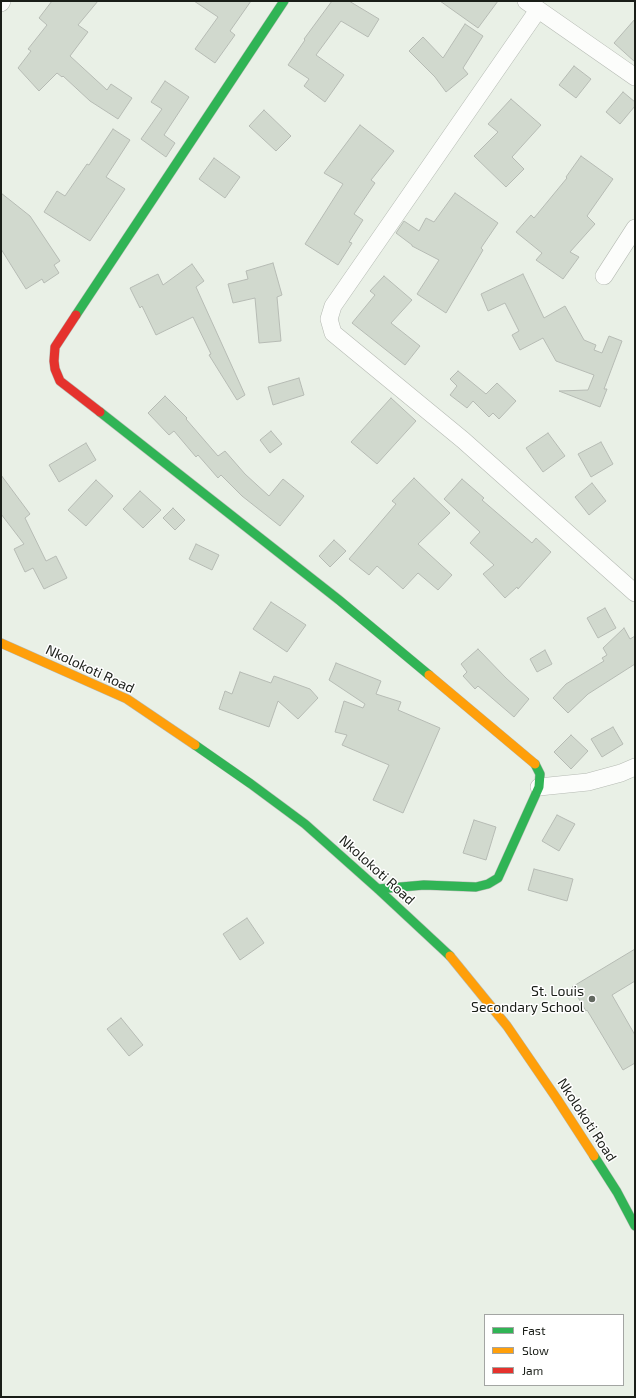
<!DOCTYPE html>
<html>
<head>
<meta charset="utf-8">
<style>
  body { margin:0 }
  #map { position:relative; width:636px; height:1398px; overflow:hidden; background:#e9f0e6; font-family:"Exo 2",sans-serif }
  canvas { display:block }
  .frame { position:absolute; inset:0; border:2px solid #1a1e18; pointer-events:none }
  .legend { position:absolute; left:484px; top:1314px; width:140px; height:72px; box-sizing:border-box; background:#fff; border:1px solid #a3a5a3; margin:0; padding:5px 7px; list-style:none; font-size:12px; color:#1a1e18 }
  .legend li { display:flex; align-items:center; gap:8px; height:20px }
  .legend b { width:20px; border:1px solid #a3a5a3 }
</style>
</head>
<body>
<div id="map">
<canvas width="636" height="1398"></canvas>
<div class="frame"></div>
<ul class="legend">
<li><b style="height:5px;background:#30b455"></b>Fast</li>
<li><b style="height:5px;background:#ff9f0a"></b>Slow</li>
<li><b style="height:5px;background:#e5322d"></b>Jam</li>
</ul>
</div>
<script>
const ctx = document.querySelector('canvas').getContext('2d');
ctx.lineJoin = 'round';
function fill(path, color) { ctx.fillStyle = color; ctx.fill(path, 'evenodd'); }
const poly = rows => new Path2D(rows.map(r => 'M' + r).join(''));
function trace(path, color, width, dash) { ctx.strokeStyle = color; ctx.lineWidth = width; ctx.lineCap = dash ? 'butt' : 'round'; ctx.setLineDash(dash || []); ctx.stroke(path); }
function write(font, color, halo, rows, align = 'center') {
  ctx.font = font + ' "Exo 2",sans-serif'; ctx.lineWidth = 3; ctx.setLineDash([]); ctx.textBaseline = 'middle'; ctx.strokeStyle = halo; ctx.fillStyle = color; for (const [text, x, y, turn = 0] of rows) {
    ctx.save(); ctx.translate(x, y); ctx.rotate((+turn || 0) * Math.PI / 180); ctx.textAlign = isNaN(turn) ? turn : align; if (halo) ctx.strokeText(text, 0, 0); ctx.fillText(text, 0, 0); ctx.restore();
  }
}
const building = poly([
  [52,1,98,1,78,25,88,32,70,56,107,90,111,84,132,98,118,119,90,101,63,76,62,77,57,73,39,91,18,68,31,51,28,49,47,25,39,18,52,1],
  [194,1,251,1,230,31,235,35,215,63,195,49,218,17,194,1],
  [332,1,349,1,379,19,368,37,341,21,316,55,344,75,325,102,304,86,309,79,288,65,305,40,304,39,332,1],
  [440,1,498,1,478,28,440,1],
  [635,19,635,62,614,43,635,19],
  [465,24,483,36,463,68,468,74,446,92,435,77,409,51,423,37,443,58,465,24],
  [574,66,591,79,576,98,559,85,574,66],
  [165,81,189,97,164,135,175,143,166,157,141,139,162,109,151,102,165,81],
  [623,92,635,102,635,106,620,124,606,112,623,92],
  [511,99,541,125,512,157,524,169,506,187,474,156,498,132,488,124,511,99],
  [264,110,291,136,276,151,249,126,264,110],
  [360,125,394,151,371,180,375,183,354,214,363,220,349,242,352,243,338,265,305,244,343,184,324,173,360,125],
  [113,129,130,140,106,177,125,189,90,241,44,212,57,191,65,196,87,164,89,165,113,129],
  [581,156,613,179,587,216,595,224,570,252,579,257,563,279,536,260,542,253,516,232,531,215,534,218,567,178,566,177,581,156],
  [214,158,240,177,225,198,199,179,214,158],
  [1,193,30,216,60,261,54,265,59,273,44,283,42,279,26,289,1,249,1,193],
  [455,193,498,223,481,248,483,250,446,313,417,294,439,260,412,246,412,245,396,233,404,221,419,231,426,218,434,222,455,193],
  [273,263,282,295,277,297,281,341,259,343,255,298,233,303,228,284,248,279,246,271,273,263],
  [192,264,204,281,196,287,245,395,237,400,209,355,211,354,193,317,156,335,142,306,140,308,130,288,158,274,163,285,192,264],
  [523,274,544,318,565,306,584,340,596,345,594,350,602,353,609,336,622,341,604,389,607,389,600,407,559,391,588,390,594,375,556,361,543,338,520,350,512,335,519,331,505,303,488,311,481,294,523,274],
  [384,276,412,300,391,323,420,346,405,365,352,323,375,295,370,291,384,276],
  [458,371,486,394,497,383,516,401,499,419,493,413,489,417,473,401,467,408,450,395,457,386,450,379,458,371],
  [299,378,304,395,273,405,268,387,299,378],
  [165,396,187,418,186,419,218,456,225,451,245,474,269,496,283,479,304,496,280,526,242,496,221,475,218,478,198,455,196,457,174,431,169,435,148,413,165,396],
  [391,398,416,421,377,464,351,442,391,398],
  [271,431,282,444,270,453,260,440,271,431],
  [548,433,565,456,543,472,526,448,548,433],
  [601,442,613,464,591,477,578,454,601,442],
  [86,443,96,460,59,482,49,465,86,443],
  [1,475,30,514,25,518,46,561,56,556,67,578,44,589,33,568,25,572,14,549,24,544,1,514,1,475],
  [414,478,450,513,418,544,452,575,438,590,418,573,403,589,377,566,369,575,349,559,396,504,392,501,414,478],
  [462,479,484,498,482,500,532,543,536,538,551,552,518,589,517,587,505,598,483,574,494,565,470,543,480,532,444,499,462,479],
  [96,480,113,496,86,526,68,510,96,480],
  [592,483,606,501,589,515,575,497,592,483],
  [140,491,161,510,143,528,123,509,140,491],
  [173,508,185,520,175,530,163,518,173,508],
  [334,540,346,551,330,567,319,556,334,540],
  [196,544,219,555,212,570,189,559,196,544],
  [271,602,306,625,287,652,253,629,271,602],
  [605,608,616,628,598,638,587,618,605,608],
  [624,628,630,639,635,636,635,664,588,694,568,713,553,698,566,684,604,661,602,658,607,655,603,648,624,628],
  [478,649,506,678,529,699,514,717,478,686,475,689,463,676,467,672,461,664,478,649],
  [545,650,552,664,537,672,530,659,545,650],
  [336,663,381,681,376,694,401,702,398,710,440,728,403,813,373,800,389,765,342,745,347,735,335,732,344,701,363,708,365,704,329,680,336,663],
  [240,672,271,683,274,676,310,689,318,698,298,719,278,701,269,727,219,709,225,691,232,694,240,672],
  [613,727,623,744,602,757,591,739,613,727],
  [571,735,588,751,571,769,554,752,571,735],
  [557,815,575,824,559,851,542,841,557,815],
  [474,820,496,827,486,860,463,853,474,820],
  [534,869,573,879,567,901,528,890,534,869],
  [247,918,264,943,240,960,223,934,247,918],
  [635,949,635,981,612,995,635,1035,635,1063,623,1070,587,1010,586,1011,572,987,635,949],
  [121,1018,143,1045,129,1056,107,1029,121,1018]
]);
const street = poly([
  [526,1,635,77],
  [1,3,2,1],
  [538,10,333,306,329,319,333,333,463,440,635,593],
  [604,276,635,228],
  [539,787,588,782,621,773,635,767]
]);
const fast = poly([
  [76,315,284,1],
  [100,412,339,600,429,675],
  [195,745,251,784,305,824,378,889,450,956],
  [378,889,424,885,476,887,488,884,498,878,539,787,540,774,535,764],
  [594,1156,617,1192,635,1226]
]);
const slow = poly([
  [1,643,127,699,195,745],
  [429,675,535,764],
  [450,956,507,1026,557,1099,594,1156]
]);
const jam = poly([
  [76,315,55,347,54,361,55,369,60,381,100,412]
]);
const markers = [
  [592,999,4,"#626860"]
];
const streetNames = [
  ["Nkolokoti Road",90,669,25],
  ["Nkolokoti Road",377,870,42],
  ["Nkolokoti Road",587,1120,57]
];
const poiNames = [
  ["St. Louis",584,991],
  ["Secondary School",584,1007]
];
fill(building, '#d1d9ce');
trace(building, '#b6bbb4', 1);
trace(street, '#b5bab3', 18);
trace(fast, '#b5bab3', 10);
trace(slow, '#b5bab3', 10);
trace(jam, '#b5bab3', 10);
trace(street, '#fcfdfb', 17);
trace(fast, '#30b455', 9);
trace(slow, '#ff9f0a', 9);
trace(jam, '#e5322d', 9);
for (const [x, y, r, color] of markers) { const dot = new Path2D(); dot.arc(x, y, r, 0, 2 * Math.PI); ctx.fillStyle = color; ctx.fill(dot); trace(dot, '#fff', 1.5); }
write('14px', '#1a1e18', '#fff', streetNames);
write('14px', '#1a1e18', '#fff', poiNames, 'right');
</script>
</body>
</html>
